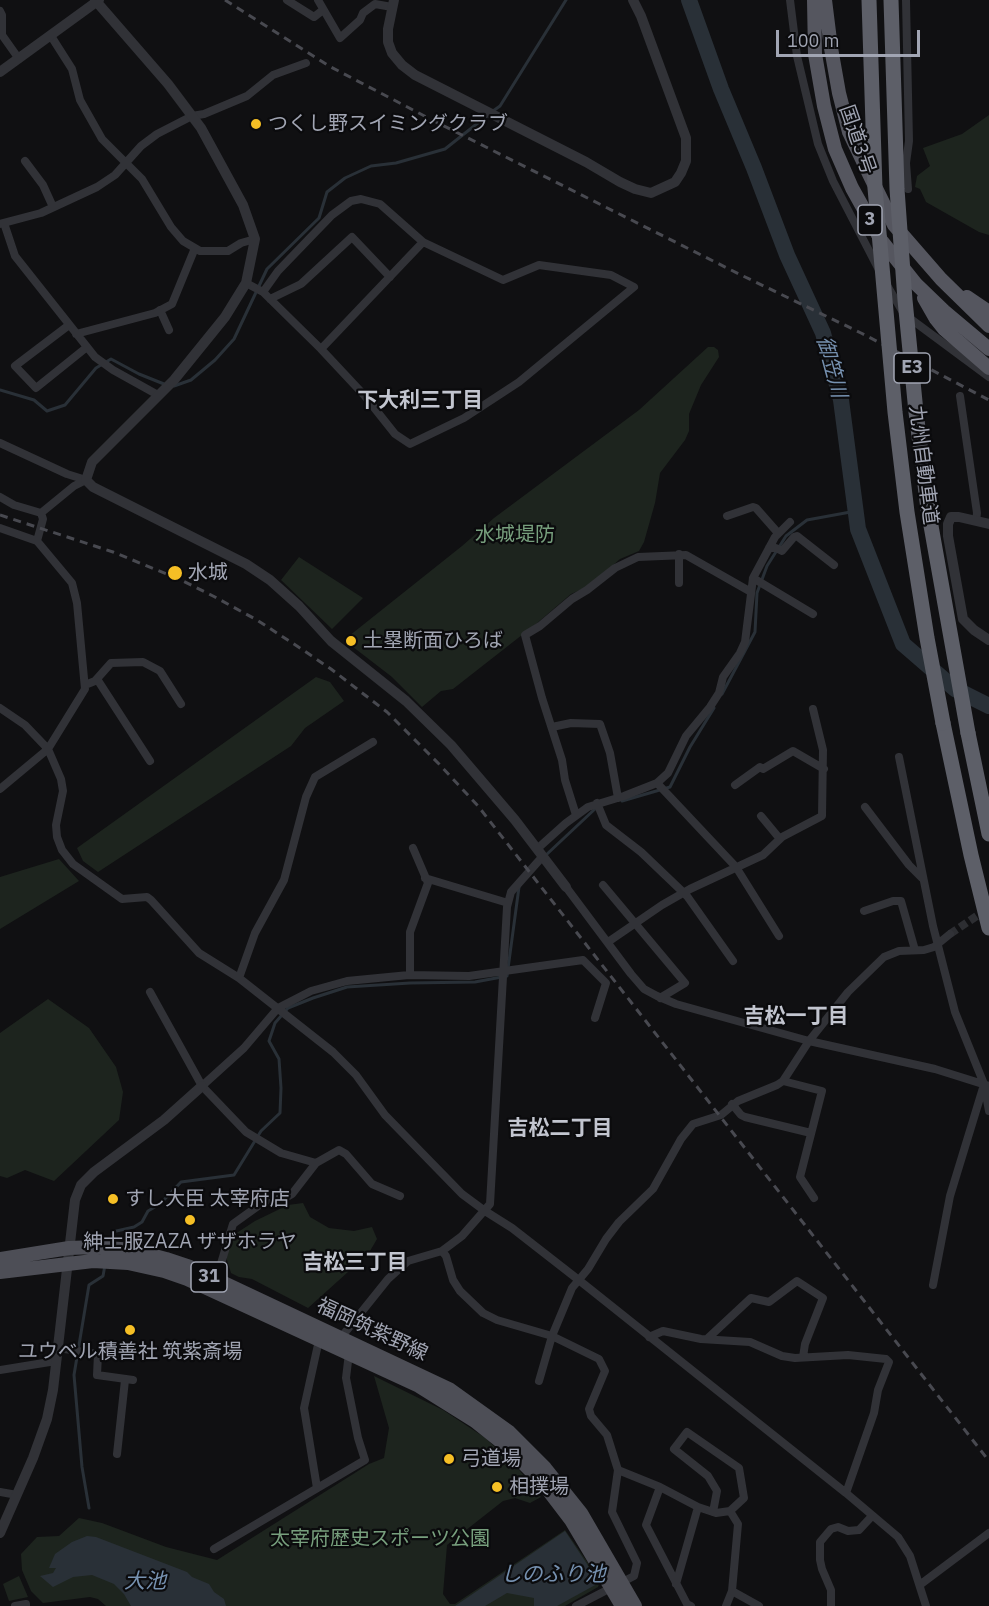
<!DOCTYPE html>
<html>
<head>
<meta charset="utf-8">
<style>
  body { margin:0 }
  #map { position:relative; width:989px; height:1606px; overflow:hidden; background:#101012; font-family:"IBM Plex Sans",sans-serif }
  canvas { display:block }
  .scale { position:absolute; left:776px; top:30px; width:144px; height:27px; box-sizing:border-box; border:3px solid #a1a5b3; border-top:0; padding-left:8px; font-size:18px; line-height:21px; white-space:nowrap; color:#a1a5b3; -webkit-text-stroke:4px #0b0b0d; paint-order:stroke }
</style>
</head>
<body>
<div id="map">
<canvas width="989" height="1606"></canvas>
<div class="scale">100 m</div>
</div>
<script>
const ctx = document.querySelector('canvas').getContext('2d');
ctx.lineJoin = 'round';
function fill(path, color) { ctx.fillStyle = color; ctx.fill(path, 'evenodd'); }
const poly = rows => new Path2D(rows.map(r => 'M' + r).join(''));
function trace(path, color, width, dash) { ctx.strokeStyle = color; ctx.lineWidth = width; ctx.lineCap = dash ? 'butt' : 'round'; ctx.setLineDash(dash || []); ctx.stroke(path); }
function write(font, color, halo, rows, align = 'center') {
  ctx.font = font + ' "IBM Plex Sans","Noto Sans JP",sans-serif'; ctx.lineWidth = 4.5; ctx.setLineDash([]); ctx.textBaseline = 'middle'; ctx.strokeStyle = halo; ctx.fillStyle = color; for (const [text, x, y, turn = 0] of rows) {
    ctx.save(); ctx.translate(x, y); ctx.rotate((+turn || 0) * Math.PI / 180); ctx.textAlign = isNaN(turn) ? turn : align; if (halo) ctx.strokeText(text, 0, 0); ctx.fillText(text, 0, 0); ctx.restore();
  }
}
const green = poly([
  [989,115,989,235,979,232,926,202,920,189,915,187,917,176,930,166,923,148,962,134],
  [708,347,714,347,718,350,719,357,701,385,689,414,689,431,685,440,660,473,655,503,644,542,639,551,620,559,589,586,571,594,536,624,453,689,441,691,422,707,392,677,344,640,462,546,494,518,639,410],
  [299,557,363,598,332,629,281,580],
  [316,677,330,682,344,701,305,728,291,746,98,872,83,861,77,848],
  [59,859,79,881,0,929,0,877],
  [48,999,89,1028,116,1067,123,1092,119,1120,54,1181,25,1170,7,1178,0,1176,0,1033],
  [303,1203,310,1217,329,1228,354,1231,372,1227,377,1239,370,1251,358,1263,308,1308,252,1279,239,1277,231,1273,227,1260,227,1245,232,1236,255,1221,288,1205],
  [374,1376,443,1410,484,1437,516,1466,541,1497,530,1503,515,1498,503,1501,447,1545,443,1594,450,1604,455,1604,565,1530,588,1563,599,1584,598,1587,565,1606,106,1606,98,1599,90,1597,43,1603,31,1591,22,1570,21,1554,37,1537,59,1536,79,1518,102,1523,166,1547,217,1560,369,1464,384,1458,389,1428],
  [19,1576,28,1597,9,1601,3,1584]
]);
const water = poly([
  [565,1531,587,1564,597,1584,557,1606,534,1606,534,1598,507,1593,485,1606,455,1606],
  [87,1536,96,1537,187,1572,192,1577,209,1584,214,1592,224,1599,226,1606,131,1606,124,1594,114,1584,92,1575,73,1577,53,1587,40,1576,53,1573,56,1568,49,1568,55,1554,72,1542]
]);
const stream = poly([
  [493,111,500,106,566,0],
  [174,386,191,380,215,360,234,339,267,269,319,218,327,192,345,178,371,166,396,163,445,149,488,115],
  [0,390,34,400,47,411,65,405,96,368,111,359,139,374,164,384],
  [722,694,755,632,757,593,767,566,786,536,807,520,856,511],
  [622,801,670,787,690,747,714,708],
  [546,855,596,808],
  [110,1244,112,1232,134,1227,142,1222,148,1211,160,1204,181,1182,234,1175,261,1131,280,1113,281,1088,279,1059,269,1041,275,1023,288,1008,313,998,347,987,410,983,475,982,507,976,519,887],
  [89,1508,82,1467,74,1375,89,1285,103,1276,105,1265]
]);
const river = poly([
  [689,0,721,89,754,168,787,255,823,333,841,400,858,529,903,644,955,689,989,706]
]);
const minorTunnel = poly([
  [950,934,987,909]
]);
const minor = poly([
  [287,0,314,17,323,10],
  [318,0,340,38,360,20,363,13,375,4,392,7],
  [790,0,797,56,818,144,833,181,879,270],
  [906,0,909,141,906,163,908,189],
  [0,11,2,15,2,35,19,59],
  [51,36,72,69,80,100,102,139,142,179,171,227,183,241,200,251,228,251,241,243,255,239],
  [25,161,43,185,53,207],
  [4,223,15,256,95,357,113,370,158,395],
  [0,224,41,213,97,187,115,175,141,146,157,134,192,116,204,114,247,96,273,75,306,63],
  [246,283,263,292,321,349,364,395,395,434,410,444,464,418,519,382,634,287,611,275,539,265,503,280,423,242,321,349],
  [888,287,904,314,989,377],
  [263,292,278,271,332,215,351,201,361,199,380,204,423,242],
  [270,299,301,284,352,237,390,277],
  [160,310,169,330],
  [69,325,15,366,36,388,87,347],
  [76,334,155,313,172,304,195,248],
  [960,396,977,513,976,521],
  [0,443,67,474,86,480],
  [0,497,14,505,41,513],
  [727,516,753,507,756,508,778,533],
  [0,528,37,541,72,583,77,603,85,689,48,749,0,789],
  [37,541,43,519,41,513,74,486,86,480],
  [769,548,776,548,782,551,794,537,797,536,834,565],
  [679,554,679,583],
  [753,578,813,614],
  [97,679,150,761],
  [85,685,95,681,111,663,143,662,160,671,181,704],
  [0,708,25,725,48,749,61,779,63,791,56,825,57,837,62,850,73,864,122,899,147,897,151,900,199,953,239,978,333,1052,356,1075,385,1115,462,1194,485,1211,512,1228,580,1281,846,1493,898,1537,910,1556,926,1606],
  [552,727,571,723,600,724,610,753,618,798],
  [899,757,933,926,955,1012,984,1084,989,1111],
  [657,783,736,867,779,936],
  [735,785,760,767,763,769,793,751,824,769],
  [597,803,606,825,641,852,687,896,733,961],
  [865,807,909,865,922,878],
  [576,815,565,780,562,760,542,698,525,635,540,626,572,599,587,590,615,568,638,557,686,555,751,592],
  [761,816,780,839],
  [537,849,566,823,588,807,624,796,657,783,668,773,686,736,710,707,719,693,723,677,740,653,745,642,753,578,775,537,790,522],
  [425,878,508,903],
  [603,885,685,983,660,998],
  [566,887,631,974,644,989,657,996,676,1004,809,1041,935,1069,989,1086],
  [864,911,893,901,901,901,915,950],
  [608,942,662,905,690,889,763,855,782,837,822,816,823,750,813,709],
  [410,975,410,932,428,883,413,848],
  [239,978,255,933,284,880,306,797,315,777,373,742],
  [150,992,202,1086,246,1132,281,1153,316,1163,339,1150,346,1154,372,1184,400,1196],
  [783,1081,822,1091,800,1177,814,1198],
  [202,1086,244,1048,278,1008,311,991,347,981,409,975,469,976,583,960,606,983,595,1018],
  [732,1104,741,1115,745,1117,811,1133],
  [442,1251,446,1256,453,1280,460,1291,483,1313,497,1320,552,1336,599,1359,605,1371,589,1409,591,1416,607,1435,618,1470,612,1512,637,1563,634,1576,576,1606],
  [216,1280,233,1224,265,1201,285,1198,292,1194,316,1163],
  [933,1285,950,1196,983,1088],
  [649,1337,663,1331,701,1339,750,1342,782,1356,795,1358,848,1355,886,1359,889,1362,878,1390,874,1413,846,1493],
  [707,1339,751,1298,769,1302,797,1281,823,1298,805,1344,803,1357],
  [339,1340,388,1279,408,1261,442,1251,462,1236,490,1204,507,907,511,892,543,856],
  [58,1348,98,1354,97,1375,133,1380],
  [0,1370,56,1361],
  [539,1381,552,1336,572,1288,588,1269,606,1239,619,1222,653,1189,681,1139,693,1124,721,1115,738,1101,777,1085,783,1081,809,1041,848,992,884,957,899,951,924,950,934,947,950,934],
  [117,1454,125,1380],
  [618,1470,660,1487,698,1507,716,1513,730,1511,744,1498,739,1468,687,1432,674,1449,708,1476,717,1491,713,1512],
  [660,1487,646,1525,687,1604,691,1606],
  [317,1488,304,1408,319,1340],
  [0,1492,17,1495],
  [214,1549,365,1460,358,1438,346,1378,349,1353],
  [676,1584,698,1507],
  [921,1584,989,1533],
  [732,1591,759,1606],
  [15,1606,26,1604,26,1606],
  [726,1606,732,1591,738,1524,730,1511],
  [831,1606,831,1590,822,1569,820,1560,820,1542,831,1529,838,1527,848,1531,859,1530,872,1516]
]);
const tertiary = poly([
  [95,0,168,84,201,128,243,205,255,239,246,283,225,317,174,380,92,462,86,480,93,487,246,564,270,580,299,606,331,641,406,701,451,745,515,820,566,887],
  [394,0,388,29,388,42,392,53,402,65,415,75,586,162,620,182,635,189,651,193,675,182,681,173,686,161,686,138,641,16,633,0],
  [0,72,99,0],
  [989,524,959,517,951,517,948,524,948,536,963,619,974,630,989,640],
  [0,1533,33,1458,47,1419,53,1390,75,1200,81,1185,94,1172,164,1120,202,1086]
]);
const primary = poly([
  [0,1259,69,1248,97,1247,132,1250,166,1259,190,1267,449,1389,509,1432,545,1468,581,1513,635,1606],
  [0,1272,93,1261,128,1263,164,1271,187,1279,419,1386,475,1421,505,1445,542,1482,571,1520,622,1606]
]);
const trunk = poly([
  [814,0,815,54,824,106,835,149,852,188,881,240,916,284,944,311,989,349],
  [825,0,831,48,839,93,849,132,869,174,894,225,941,279,989,326],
  [967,297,989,312],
  [924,298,936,319,944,329,989,368]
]);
const motorway = poly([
  [943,723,971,855,989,928],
  [968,733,989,834]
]);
const rail = poly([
  [225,0,329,66,434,121,741,275,861,333,989,400],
  [0,515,113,552,179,579,213,596,257,620,303,650,331,669,387,712,439,764,478,806,989,1461]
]);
const motorwayBridge = poly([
  [869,0,875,188,895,412,907,512,927,638,943,723],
  [891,0,897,189,905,300,916,412,928,509,968,733]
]);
const markers = [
  [256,124,6,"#f6bf25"],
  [175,573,8,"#f6bf25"],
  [351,641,6,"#f6bf25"],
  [113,1199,6,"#f6bf25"],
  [190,1220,6,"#f6bf25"],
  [130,1330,6,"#f6bf25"],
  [449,1459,6,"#f6bf25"],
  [497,1487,6,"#f6bf25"]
];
const shields = [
  [870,220,24],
  [912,368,36],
  [209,1277,36]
];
const shieldNames = [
  ["3",870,220],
  ["E3",912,368],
  ["31",209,1277]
];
const poiNames = [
  ["つくし野スイミングクラブ",268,124],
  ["水城",188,573],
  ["土塁断面ひろば",363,641],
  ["すし大臣 太宰府店",125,1199],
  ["紳士服ZAZA ザザホラヤ",190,1242,"center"],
  ["ユウベル積善社 筑紫斎場",130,1352,"center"],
  ["弓道場",461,1459],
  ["相撲場",509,1487]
];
const streetNames = [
  ["国道3号",857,140,71],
  ["九州自動車道",923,465,83],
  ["福岡筑紫野線",372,1330,25]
];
const parkNames = [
  ["水城堤防",515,535],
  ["太宰府歴史スポーツ公園",380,1539]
];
const waterNames = [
  ["御笠川",831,367,75],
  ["しのふり池",553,1575],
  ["大池",145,1582]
];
const neighbourhoodNames = [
  ["下大利三丁目",420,401],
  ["吉松一丁目",796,1017],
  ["吉松二丁目",560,1129],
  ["吉松三丁目",355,1263]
];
fill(green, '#1d241e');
fill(water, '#293037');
trace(stream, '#293037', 3);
trace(river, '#293037', 16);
trace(minorTunnel, '#2d2e32', 8, [8, 4]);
trace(minor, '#313237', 8);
trace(tertiary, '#313237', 10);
trace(primary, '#4d4e56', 14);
trace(trunk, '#55565f', 14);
trace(motorway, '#5d5f68', 15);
trace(rail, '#484950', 3, [8, 6]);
trace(motorwayBridge, '#5d5f68', 15);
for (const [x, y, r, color] of markers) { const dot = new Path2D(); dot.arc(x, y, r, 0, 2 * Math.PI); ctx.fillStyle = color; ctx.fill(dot); trace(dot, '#0b0b0d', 2); }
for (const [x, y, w] of shields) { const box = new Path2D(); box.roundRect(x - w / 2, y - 15, w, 30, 4.5); ctx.fillStyle = '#0b0b0d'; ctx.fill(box); trace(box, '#a1a5b3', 1.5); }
write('bold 18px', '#a1a5b3', null, shieldNames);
write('20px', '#a1a5b3', '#0b0b0d', poiNames, 'left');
write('20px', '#a1a5b3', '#0b0b0d', streetNames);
write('20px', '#779f7d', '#0b0b0d', parkNames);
write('italic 21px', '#7691b0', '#0b0b0d', waterNames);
write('bold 21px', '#c2c5cf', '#0b0b0d', neighbourhoodNames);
</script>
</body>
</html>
